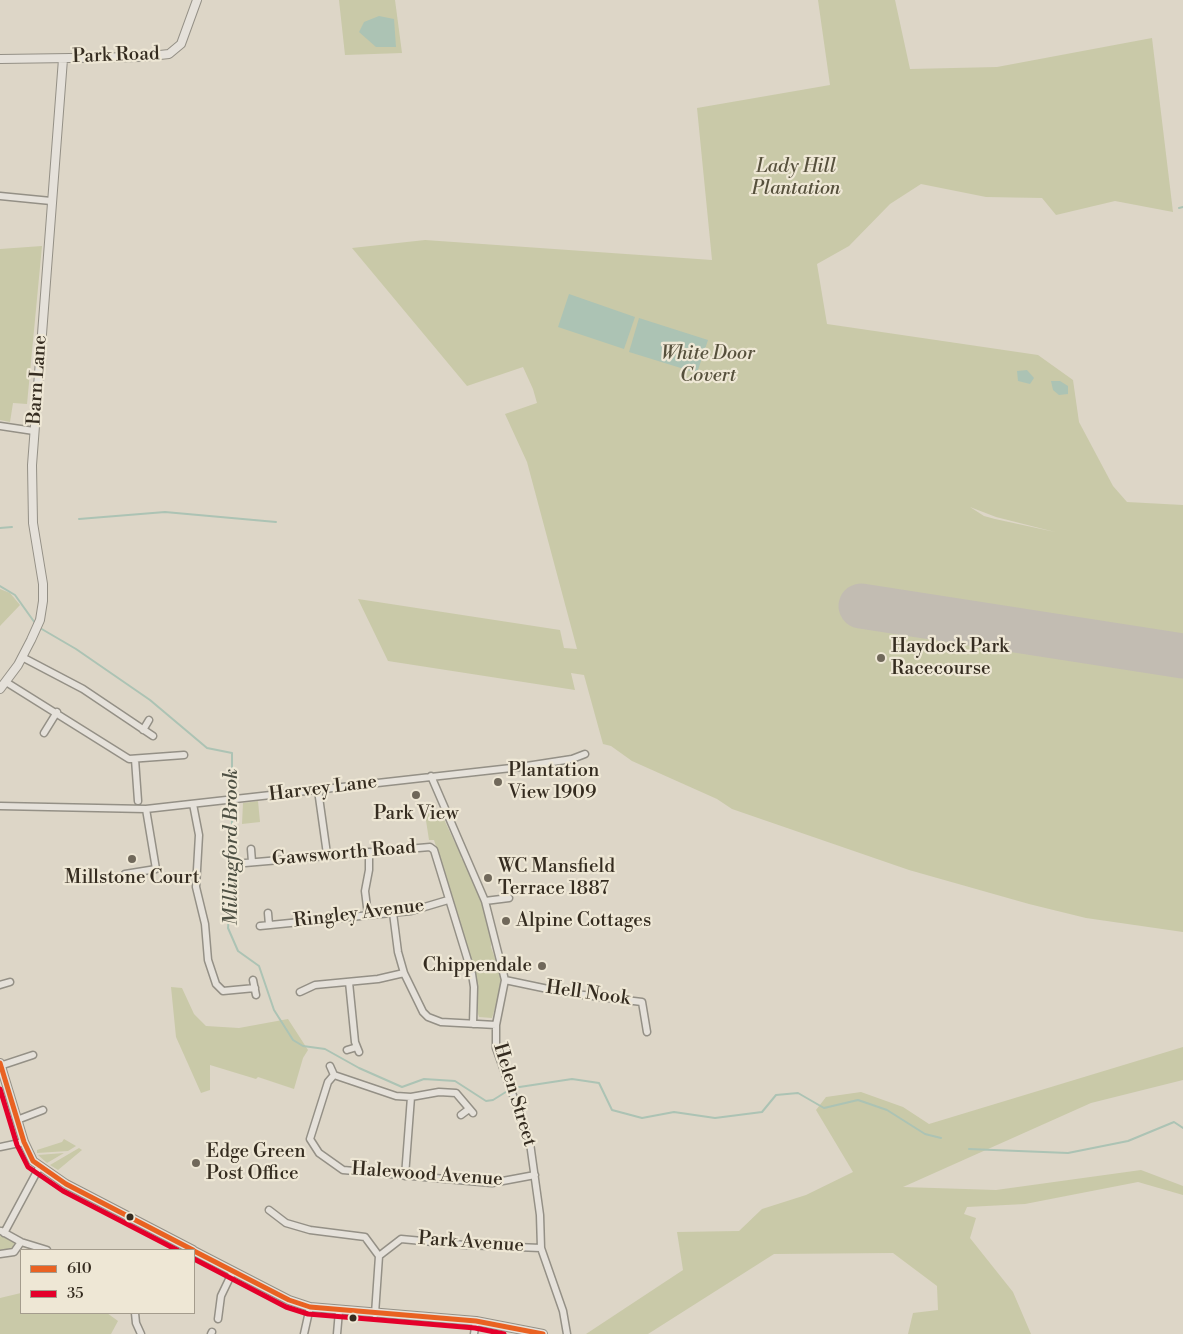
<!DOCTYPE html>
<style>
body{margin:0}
#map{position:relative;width:1183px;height:1334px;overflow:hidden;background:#ddd6c7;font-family:"Libre Bodoni",serif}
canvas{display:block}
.legend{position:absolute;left:20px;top:1249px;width:175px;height:65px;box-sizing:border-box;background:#eee7d5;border:1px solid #a49c8d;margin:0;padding:6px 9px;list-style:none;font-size:15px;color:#352c20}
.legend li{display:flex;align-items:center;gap:10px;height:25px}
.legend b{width:25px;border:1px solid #a49c8d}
</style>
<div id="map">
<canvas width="1183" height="1334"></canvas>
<ul class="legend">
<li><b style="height:6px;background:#e96222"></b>610</li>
<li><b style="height:6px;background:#e4002b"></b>35</li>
</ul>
</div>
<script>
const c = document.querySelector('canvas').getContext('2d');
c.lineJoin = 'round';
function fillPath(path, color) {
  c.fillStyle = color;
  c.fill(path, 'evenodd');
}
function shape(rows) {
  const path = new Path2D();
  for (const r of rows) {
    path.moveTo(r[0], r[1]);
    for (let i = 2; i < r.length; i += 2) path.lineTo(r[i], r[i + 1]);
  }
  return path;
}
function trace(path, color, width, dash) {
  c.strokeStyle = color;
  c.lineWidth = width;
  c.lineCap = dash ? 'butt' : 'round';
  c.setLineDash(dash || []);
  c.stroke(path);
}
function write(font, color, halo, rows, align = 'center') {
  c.font = font + ' "Libre Bodoni",serif';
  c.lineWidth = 4.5;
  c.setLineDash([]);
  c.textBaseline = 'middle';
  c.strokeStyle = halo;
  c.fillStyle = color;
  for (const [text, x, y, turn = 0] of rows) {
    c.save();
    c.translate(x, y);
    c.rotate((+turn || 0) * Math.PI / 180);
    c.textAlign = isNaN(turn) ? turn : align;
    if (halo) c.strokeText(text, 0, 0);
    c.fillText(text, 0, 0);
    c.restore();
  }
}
const green = shape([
 [339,0,395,0,402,53,345,55],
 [818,0,895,0,910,69,997,67,1152,38,1173,212,1115,201,1056,215,1042,198,986,197,921,184,890,204,849,246,817,264,827,324,1038,355,1073,380,1079,422,1113,486,1127,502,1183,505,1183,932,1086,918,1029,904,909,870,732,809,717,799,632,761,611,746,603,744,584,675,571,673,575,690,388,661,358,599,560,630,564,648,577,649,527,462,505,414,537,403,533,389,523,367,467,386,352,248,425,240,712,260,697,108,830,85],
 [970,507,996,517,1055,532,995,519,984,516],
 [42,246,27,404,13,403,10,422,0,420,0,249],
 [0,589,10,593,20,605,0,626],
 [258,801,260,822,242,824,243,803],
 [438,811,441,813,455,843,461,850,461,858,468,866,483,903,491,934,491,947,503,981,492,1018,479,1017,478,1014,475,971,434,840,429,840,425,814],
 [171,987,182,988,194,1014,206,1026,239,1028,288,1019,308,1050,303,1058,294,1089,258,1077,256,1079,210,1065,210,1090,201,1093,176,1037],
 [1183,1047,1183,1080,1091,1103,903,1187,996,1190,1141,1170,1183,1186,1183,1195,1138,1182,1025,1204,967,1207,964,1214,976,1218,970,1238,1013,1292,1031,1334,908,1334,913,1313,938,1310,937,1286,893,1253,774,1254,648,1334,586,1334,683,1270,677,1232,739,1231,762,1209,806,1195,853,1172,816,1110,826,1097,861,1092,903,1107,929,1124],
 [64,1139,76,1146,68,1151,37,1153,37,1150,62,1142],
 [79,1148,82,1150,58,1170,50,1165],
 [64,1153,47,1163,38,1155],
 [0,1235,15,1243,11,1250,0,1250],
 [21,1293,21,1313,107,1313,118,1321,111,1334,0,1334,0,1298]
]);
const water = shape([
 [379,16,394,19,396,47,376,47,359,32,364,22],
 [569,294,635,317,624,349,558,327],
 [639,318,708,340,697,373,629,352],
 [1027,370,1034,378,1030,384,1018,381,1017,371],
 [1051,381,1060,381,1068,386,1068,394,1059,395,1053,390]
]);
const stream = shape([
 [1179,208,1183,207],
 [79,519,165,512,276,522],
 [0,528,12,527],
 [0,586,15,595,35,623],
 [40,628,76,649,150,700,207,748,232,753,232,874,228,928,238,951,259,966,274,1010,293,1040,303,1046,325,1049,359,1068,402,1087,424,1079,455,1081,486,1101,493,1100,509,1090],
 [513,1088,572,1079,599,1083,612,1110,642,1118,674,1112,715,1118,762,1112,776,1095,798,1093,824,1108,858,1100,887,1110,925,1134,941,1138],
 [969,1149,1068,1153,1128,1141,1174,1122,1183,1128]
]);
const runway = shape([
 [861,606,1183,656]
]);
const minor = shape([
 [0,196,51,201],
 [0,426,34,431],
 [22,657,83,689,153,736],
 [6,682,129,759,184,755],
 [143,730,149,720],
 [44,733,57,712],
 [135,759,138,801],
 [431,776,485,901,505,980,496,1025,496,1048,530,1143,540,1215,541,1248,563,1311,567,1334],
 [318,790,327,854],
 [193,804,199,835,196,887,205,924,208,960,216,984,223,991,255,988],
 [0,806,146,809,520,767,572,759,585,754],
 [251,849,252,862],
 [245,863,430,847,434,850,472,974,474,987,473,1024],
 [125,874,156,869,146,809],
 [485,901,509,898],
 [268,913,269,925],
 [393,913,398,952,404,973,423,1012,428,1017,441,1022,496,1025],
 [368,915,365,891,369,870,369,852],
 [260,926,411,911,448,900],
 [253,980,256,995],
 [505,980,567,993,642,1002,647,1032],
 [349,982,355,1042,359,1052],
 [0,985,10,982],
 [300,992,315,985,378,979,404,973],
 [347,1050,357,1047],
 [0,1066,33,1055],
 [330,1066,334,1075,396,1096,411,1097,439,1092,456,1093,473,1113],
 [334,1075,328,1082,310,1139,319,1153,343,1170,492,1183,535,1175],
 [461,1115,469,1109],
 [17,1120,43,1110],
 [0,1147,24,1142],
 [405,1176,411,1097],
 [269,1210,286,1223,310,1230,365,1237,379,1256,375,1314],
 [1,1231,21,1242,47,1250],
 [4,1233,40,1166],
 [0,1254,14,1252,21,1242],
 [379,1256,401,1239,465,1245,541,1248],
 [135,1313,136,1323,141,1334],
 [218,1319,221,1296,233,1271],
 [211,1334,212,1332],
 [304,1334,310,1307],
 [337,1334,339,1311],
 [474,1334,476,1321]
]);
const tertiary = shape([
 [0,59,141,57,169,54,181,44,197,0],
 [0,689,18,665,31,640,40,620,43,601,43,584,33,523,32,465,63,59],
 [0,1063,24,1142,33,1161,66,1184,193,1250],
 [194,1251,289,1300,310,1307,476,1321,543,1334]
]);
const bus1 = shape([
 [0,1063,24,1142,33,1161,66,1184,193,1250],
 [194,1251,289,1300,310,1307,476,1321,543,1334]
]);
const bus2 = shape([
 [0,1089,17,1145,28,1167,63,1191,177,1250],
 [194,1259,286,1307,308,1314,475,1328,504,1334]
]);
const markers = [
 [881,658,5,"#70685a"],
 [498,782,5,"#70685a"],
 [416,795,5,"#70685a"],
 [132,859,5,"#70685a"],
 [488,878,5,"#70685a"],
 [506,921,5,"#70685a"],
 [542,966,5,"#70685a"],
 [196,1163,5,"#70685a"],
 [130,1217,4.5,"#352c20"],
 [353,1318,4.5,"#352c20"]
];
const streetNames = [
 ["Park Road",116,56,-2],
 ["Barn Lane",38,380,-86],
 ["Harvey Lane",323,789,-7],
 ["Gawsworth Road",344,854,-5],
 ["Ringley Avenue",359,914,-7],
 ["Hell Nook",588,994,8],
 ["Helen Street",514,1095,73],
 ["Halewood Avenue",427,1175,4],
 ["Park Avenue",471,1243,4]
];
const parkNames = [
 ["Lady Hill",796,167],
 ["Plantation",796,189],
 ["White Door",708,354],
 ["Covert",708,376]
];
const poiNames = [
 ["Haydock Park",891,647],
 ["Racecourse",891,669],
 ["Plantation",508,771],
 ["View 1909",508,793],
 ["Park View",416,814,"center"],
 ["WC Mansfield",498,867],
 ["Terrace 1887",498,889],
 ["Millstone Court",132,878,"center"],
 ["Alpine Cottages",516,921],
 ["Chippendale",532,966,"right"],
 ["Edge Green",206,1152],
 ["Post Office",206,1174]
];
const waterNames = [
 ["Millingford Brook",232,847,-90]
];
fillPath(green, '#c9c9a8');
fillPath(water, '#acc3b4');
trace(stream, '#acc3b4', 2);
trace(runway, '#c2bcb2', 45);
trace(minor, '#949086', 9);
trace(tertiary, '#949086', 10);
trace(minor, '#e5e1da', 6);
trace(tertiary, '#e5e1da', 8);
trace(bus1, '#e96222', 5);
trace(bus2, '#e4002b', 5);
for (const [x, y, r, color] of markers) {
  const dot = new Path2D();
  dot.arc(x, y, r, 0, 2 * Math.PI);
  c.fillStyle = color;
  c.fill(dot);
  trace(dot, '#eee7d5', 2);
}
write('19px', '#352c20', '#eee7d5', streetNames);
write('italic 19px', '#56503c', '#eee7d5', parkNames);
write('19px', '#352c20', '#eee7d5', poiNames, 'left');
write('italic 20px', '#4e5043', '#eee7d5', waterNames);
</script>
